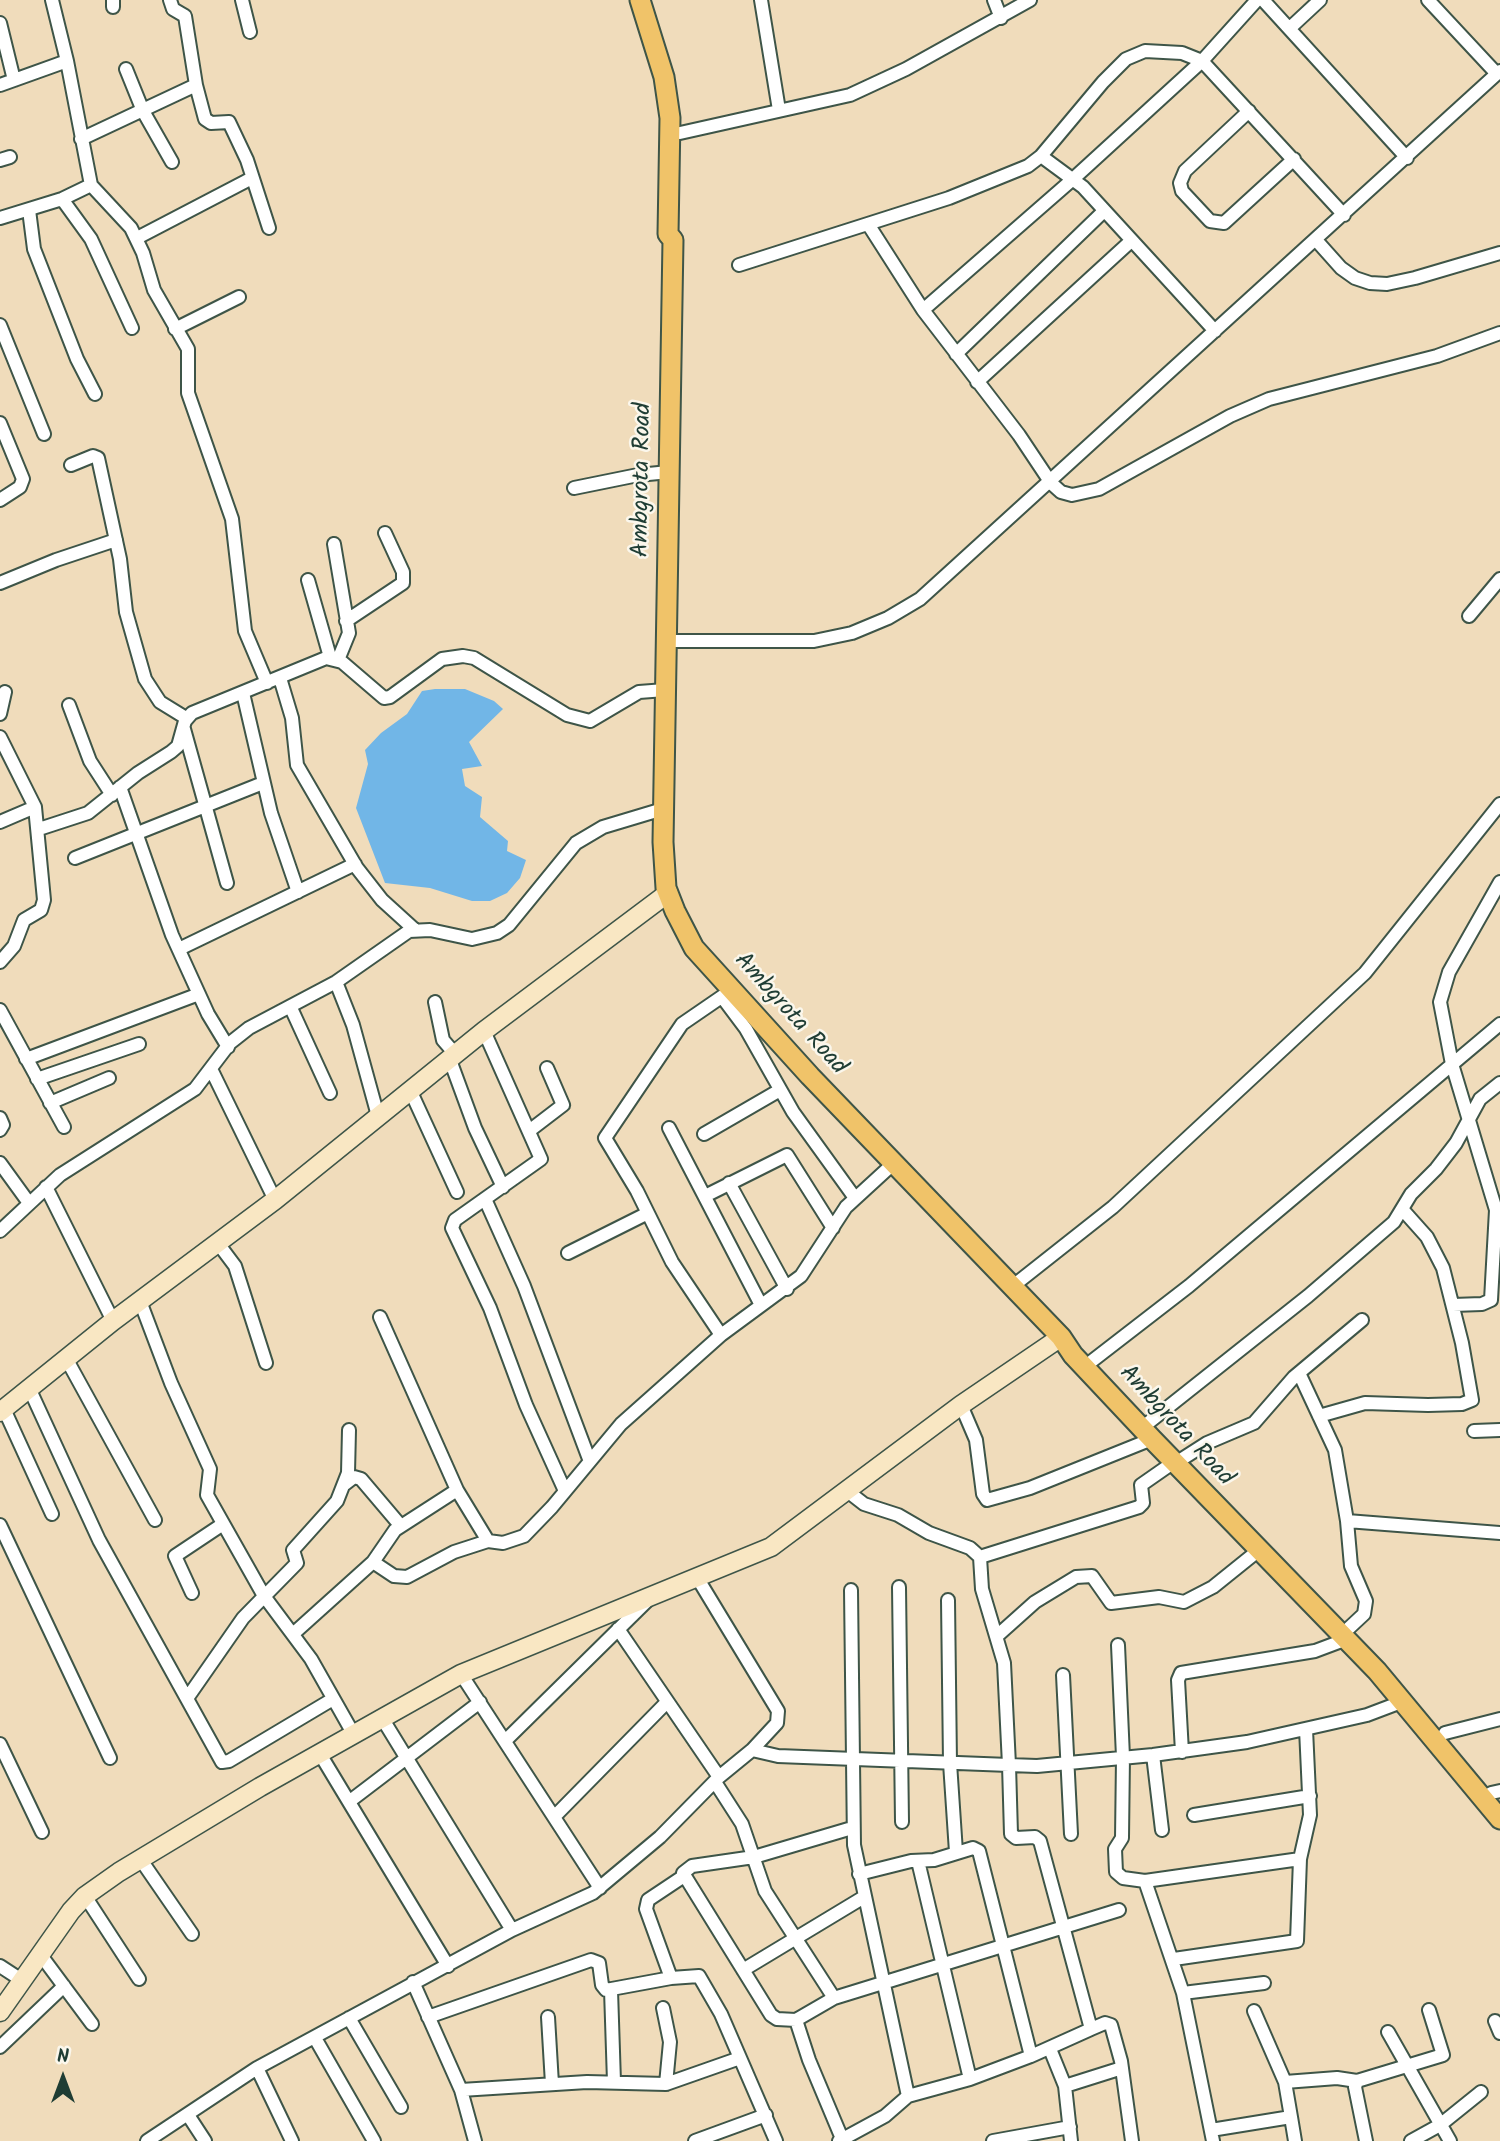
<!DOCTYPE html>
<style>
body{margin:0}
#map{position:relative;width:1500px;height:2141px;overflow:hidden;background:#f0dcbb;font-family:Kalam,sans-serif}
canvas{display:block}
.north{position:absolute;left:28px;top:2043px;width:70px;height:70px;-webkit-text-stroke:5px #fbf7ec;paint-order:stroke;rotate:0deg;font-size:19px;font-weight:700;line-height:28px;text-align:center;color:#1f3d34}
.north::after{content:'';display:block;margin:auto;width:24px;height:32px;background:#1f3d34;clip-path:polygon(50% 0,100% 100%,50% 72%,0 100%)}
</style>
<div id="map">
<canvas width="1500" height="2141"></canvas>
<div class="north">N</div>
</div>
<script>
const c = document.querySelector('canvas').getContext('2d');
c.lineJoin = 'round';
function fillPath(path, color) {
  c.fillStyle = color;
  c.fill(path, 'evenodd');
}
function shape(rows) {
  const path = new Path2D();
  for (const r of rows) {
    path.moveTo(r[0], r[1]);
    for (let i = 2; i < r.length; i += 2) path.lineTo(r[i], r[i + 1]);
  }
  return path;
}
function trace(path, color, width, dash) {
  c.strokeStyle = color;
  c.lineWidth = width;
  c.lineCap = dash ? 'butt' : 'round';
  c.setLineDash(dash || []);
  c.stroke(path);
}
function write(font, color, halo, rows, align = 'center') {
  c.font = font + ' Kalam,sans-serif';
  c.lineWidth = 5;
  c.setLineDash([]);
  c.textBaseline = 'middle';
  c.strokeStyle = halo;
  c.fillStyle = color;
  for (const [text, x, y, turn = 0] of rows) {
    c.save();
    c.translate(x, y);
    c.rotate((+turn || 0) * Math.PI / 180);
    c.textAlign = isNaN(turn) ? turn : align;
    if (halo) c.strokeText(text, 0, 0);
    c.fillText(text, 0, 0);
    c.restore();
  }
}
const water = shape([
 [435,689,465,689,494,701,503,709,469,742,482,766,462,769,465,786,482,797,480,817,508,841,507,851,526,860,520,878,507,893,490,901,472,901,430,888,385,883,356,808,368,764,365,750,381,733,407,714,422,691]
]);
const street = shape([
 [52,0,67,61,91,185,131,228,143,253,154,290,188,349,188,393,232,519,245,631,267,683],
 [113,0,113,7],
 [170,0,173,9,185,16,196,85,205,119,211,123,229,122,247,160,269,228],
 [242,0,250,32],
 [761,0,779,110],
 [994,0,1001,18],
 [1263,0,1407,158],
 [1428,0,1497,74],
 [0,23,14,80],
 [1291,27,1320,0],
 [126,69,143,111,172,162],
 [0,85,67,61],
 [1249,111,1185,171,1180,183,1182,191,1210,221,1224,223,1294,159],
 [680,133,850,95,906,69,1030,0],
 [81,139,196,85],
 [1041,156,1083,187,1215,331],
 [0,160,10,157],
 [62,199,91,239,132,328],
 [29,210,34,249,77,359,95,394],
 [0,218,62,199,91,185],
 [868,224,923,310,1019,435,1051,483,1061,492,1072,495,1099,489,1230,416,1269,399,1437,356,1500,333],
 [137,238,252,178],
 [1316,240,1341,268,1355,278,1370,283,1387,284,1415,278,1500,253],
 [739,265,949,198,1028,166,1041,156,1103,82,1126,59,1145,51,1182,53,1202,61,1344,215],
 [923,310,1073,179,1202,61,1257,0],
 [0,325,44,434],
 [175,329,239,297],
 [956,354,1104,211],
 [977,382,1131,241],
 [0,423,23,479,20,487,0,500],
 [71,465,93,456,98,458,120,559,126,612,145,679,160,702,186,718],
 [574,488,638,475,669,472],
 [334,544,349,633,338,660],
 [308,580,330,657],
 [0,583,56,560,116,540],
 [1469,616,1500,579],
 [346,621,403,583,403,572,385,533],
 [665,641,814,641,852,633,888,618,920,599,1500,71],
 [280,678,292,718,297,765,357,868,382,900,415,930],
 [243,693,271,813,298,892],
 [69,705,90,761,112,795],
 [0,714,5,692],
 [184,729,227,883],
 [0,737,35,807,44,900,41,910,24,920,14,946,0,962],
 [120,787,172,935,208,1014,228,1047],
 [0,822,35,807],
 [39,829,88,813,138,773,171,752,178,746,185,721,192,713,326,658,342,662,384,698,390,697,442,659,463,656,474,658,567,715,590,721,639,692,665,690],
 [75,858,263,783],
 [179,949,355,864],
 [336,982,353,1025,378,1116],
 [733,989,682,1024,605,1138,637,1191,672,1262,721,1335,801,1276,846,1207,894,1163],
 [722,997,746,1029,793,1112,855,1198],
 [435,1002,443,1040,456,1055],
 [291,1008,330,1093],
 [0,1010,64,1127],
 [484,1031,541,1159,455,1220,452,1228,490,1308,526,1405,565,1491],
 [26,1059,199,994],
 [450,1060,475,1128,503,1187],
 [211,1069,275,1200],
 [37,1079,139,1044],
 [411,1092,457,1192],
 [50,1103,109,1078],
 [0,1118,3,1125,0,1130],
 [669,1128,761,1305],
 [529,1131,563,1105,547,1068],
 [704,1134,780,1090],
 [0,1163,29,1203],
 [729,1183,787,1289],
 [46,1187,113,1321],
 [705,1196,787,1155,833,1228],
 [485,1199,524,1286,589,1459],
 [0,1231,60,1175,195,1089,230,1043,249,1028,336,982,409,931,430,930,472,939,497,933,509,925,576,843,603,827,663,809],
 [217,1242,235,1266,266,1363],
 [568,1253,646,1214],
 [1013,1286,1113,1207,1365,973,1500,804],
 [140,1301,171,1383,210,1469,207,1495,264,1596,311,1659,354,1735],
 [1453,1305,1482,1304,1491,1300,1496,1210,1452,1064,1440,1002,1449,972,1500,882],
 [380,1317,457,1490],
 [67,1360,155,1520],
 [1092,1361,1189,1286,1500,1024],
 [1299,1373,1335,1450,1347,1521,1351,1566,1366,1601,1364,1614,1349,1628],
 [30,1390,99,1540,222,1762,229,1761,333,1699],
 [961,1405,976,1440,983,1494,987,1500,1030,1488,1152,1439],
 [4,1409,52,1514],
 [1319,1416,1365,1403,1428,1405,1462,1404,1472,1400,1462,1343,1443,1268,1427,1237,1402,1209],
 [1148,1423,1308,1296,1394,1222,1411,1194,1436,1169,1456,1143,1480,1099,1500,1083],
 [1474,1431,1500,1430],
 [1182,1459,1207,1443,1254,1423,1294,1377,1362,1320],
 [1174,1462,1141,1485,1143,1503,1139,1507,980,1557,982,1589,1004,1663,1009,1765,1037,1766,1153,1755,1247,1742,1367,1715,1404,1701],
 [345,1484,354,1477,361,1479,400,1525],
 [846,1490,864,1504,898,1515,929,1533,970,1548,980,1557],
 [1347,1521,1500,1533],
 [0,1525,110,1758],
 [373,1562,394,1576,407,1577,454,1552,488,1541],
 [698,1579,778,1711,777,1723,752,1750,778,1756,1009,1765,1011,1834,1016,1838,1035,1837,1040,1841,1091,2029,1031,2056],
 [899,1587,902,1822],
 [192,1593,175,1556,223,1524],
 [948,1600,950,1763,956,1852],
 [618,1629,719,1777],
 [293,1634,373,1562,395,1530,457,1490,488,1541,503,1543,524,1536,552,1507,621,1424,721,1335],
 [997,1636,1035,1602,1076,1577,1092,1576,1111,1603,1159,1597,1184,1602,1213,1587,1259,1550],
 [1118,1645,1123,1757,1122,1838,1115,1849,1116,1872,1123,1878,1145,1881],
 [461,1674,600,1888],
 [1063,1675,1071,1834],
 [188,1697,243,1618,297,1563,293,1550,337,1501,348,1473,349,1430],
 [382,1718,512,1930],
 [1445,1733,1500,1719],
 [505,1741,647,1601],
 [0,1744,42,1832],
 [1182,1752,1178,1680,1181,1673,1315,1651,1347,1639],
 [320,1754,448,1966],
 [1153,1755,1162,1830],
 [715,1782,742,1824,765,1891,834,1998,796,2020,809,2060,843,2141],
 [1491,1793,1500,1791],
 [350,1801,480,1702],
 [1194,1815,1310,1796],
 [555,1816,667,1702],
 [141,1860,192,1934],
 [918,1861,970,2079],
 [859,1874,911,1861,934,1860,973,1848,979,1851,1031,2056,970,2079,908,2096],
 [684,1876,648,1900,646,1909,671,1978,699,1976,721,2014,776,2141],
 [85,1896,139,1979],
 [40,1954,92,2024],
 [1174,1959,1297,1941,1300,1859,1310,1815,1306,1729],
 [0,1966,23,1981],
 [743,1970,864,1897],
 [413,1982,461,2090,587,2082,666,2084,740,2058],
 [611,1990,614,2082],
 [1183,1993,1264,1983],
 [834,1998,1119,1910],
 [663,2008,670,2042,666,2084],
 [1254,2011,1285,2082,1291,2117],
 [428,2017,591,1960,599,1963,602,1985,606,1990,671,1978],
 [548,2017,552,2084],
 [349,2018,401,2107],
 [796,2020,777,2019,771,2015,683,1873,692,1866,754,1857,852,1828],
 [1495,2021,1500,2033],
 [1091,2029,1105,2023,1111,2025,1121,2061,1132,2141],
 [1388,2032,1450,2141],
 [315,2038,374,2141],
 [0,2047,64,1986],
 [1050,2049,1065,2086,1071,2141],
 [257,2068,292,2141],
 [1285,2082,1337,2078,1357,2081],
 [1065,2086,1122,2068],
 [461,2090,475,2141],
 [188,2115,205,2141],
 [1211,2130,1291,2117,1295,2141],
 [147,2141,257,2068,512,1930,593,1893,660,1837,719,1777,752,1750],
 [695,2141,766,2115],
 [839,2141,885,2116,908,2096,854,1845,851,1590],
 [993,2141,1070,2127],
 [1213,2141,1183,1993,1145,1881,1300,1859],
 [1366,2141,1355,2087,1357,2081,1443,2055,1429,2010],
 [1411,2141,1440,2125,1481,2092]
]);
const secondary = shape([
 [0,1412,113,1321,275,1200,484,1031,668,893],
 [0,2012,71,1911,85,1896,119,1872,260,1787,461,1674,771,1547,961,1405,1061,1337]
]);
const primary = shape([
 [640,0,664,77,670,118,668,234,673,240,663,842,666,888,675,911,694,948,810,1076,1061,1337,1073,1355,1152,1439,1377,1671,1500,1819]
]);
const streetNames = [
 ["Ambgrota Road",644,480,-89],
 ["Ambgrota Road",789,1015,48],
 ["Ambgrota Road",1175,1427,47]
];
fillPath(water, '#71b6e7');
trace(street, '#3e5548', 16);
trace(secondary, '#3e5548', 21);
trace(primary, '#3e5548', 23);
trace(street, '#fff', 12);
trace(secondary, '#f9e7c3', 18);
trace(primary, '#f0c369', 19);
write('24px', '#1f3d34', '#fbf7ec', streetNames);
</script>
